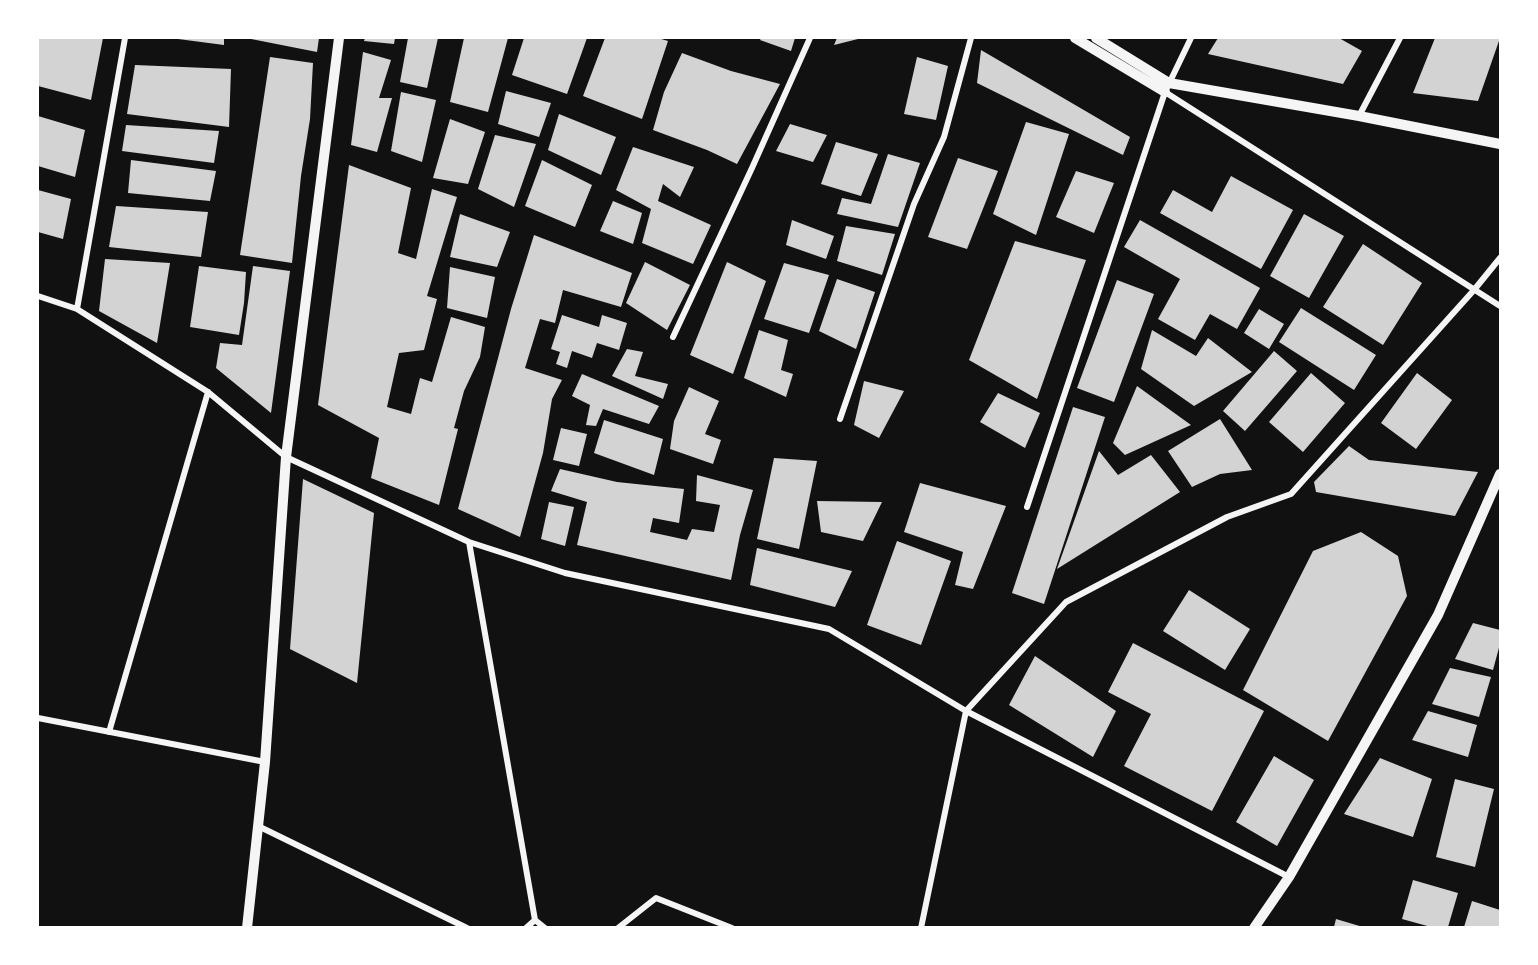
<!DOCTYPE html>
<style>
body{margin:0}
#map{position:relative;width:1538px;height:965px;overflow:hidden;background:#111;font-family:Roboto,sans-serif}
canvas{display:block}
.frame{position:absolute;inset:0;border:39px solid #fff;pointer-events:none}
</style>
<div id="map">
<canvas width="1538" height="965"></canvas>
<div class="frame"></div>
</div>
<script>
const c = document.querySelector('canvas').getContext('2d');
c.lineJoin = 'round';
function fillPath(path, color) {
  c.fillStyle = color;
  c.fill(path, 'evenodd');
}
function shape(rows) {
  const path = new Path2D();
  for (const r of rows) {
    path.moveTo(r[0], r[1]);
    for (let i = 2; i < r.length; i += 2) path.lineTo(r[i], r[i + 1]);
  }
  return path;
}
function trace(path, color, width, dash) {
  c.strokeStyle = color;
  c.lineWidth = width;
  c.lineCap = dash ? 'butt' : 'round';
  c.setLineDash(dash || []);
  c.stroke(path);
}
const building = shape([
 [39,38,103,38,91,100,38,86],
 [178,38,224,38,224,45,178,39],
 [246,38,319,38,317,52],
 [365,38,395,38,394,44,364,41],
 [408,38,438,38,427,88,400,82],
 [464,38,508,38,488,112,450,102],
 [524,38,587,38,567,94,512,75],
 [605,38,658,38,668,41,642,119,583,96],
 [761,38,795,38,791,51,760,40],
 [837,38,862,38,834,45],
 [1218,38,1339,38,1362,51,1343,84,1208,54],
 [1435,38,1500,38,1478,101,1413,93],
 [981,50,1130,137,1123,155,977,83],
 [363,52,391,60,379,98,392,98,377,152,351,145],
 [682,53,731,71,780,84,737,164,707,150,653,130,664,92],
 [270,57,313,63,310,119,301,176,292,263,240,255],
 [917,57,948,66,936,120,904,114],
 [135,65,231,69,229,127,127,114],
 [506,91,551,103,539,137,498,124],
 [401,92,436,100,422,162,391,151],
 [559,114,616,137,601,175,548,150],
 [38,116,85,130,75,177,38,166],
 [450,119,485,132,468,184,433,178],
 [1026,122,1069,134,1036,235,993,214],
 [790,124,827,135,813,162,776,151],
 [126,125,219,131,214,163,122,151],
 [495,135,536,144,514,207,478,189],
 [836,142,878,154,861,196,821,184],
 [633,147,694,167,680,197,663,184,658,201,711,225,693,264,642,243,651,209,616,190],
 [888,154,920,163,898,227,837,214,842,198,871,204],
 [958,158,998,171,967,249,928,237],
 [131,160,216,171,210,201,128,193],
 [542,160,592,185,575,227,525,206],
 [349,165,411,188,398,253,416,259,432,189,457,197,427,296,437,299,424,350,399,353,387,407,411,414,420,378,432,382,451,317,485,327,480,357,464,391,454,428,458,429,439,505,371,478,379,438,318,405],
 [1076,171,1114,183,1094,233,1056,217],
 [1231,176,1293,210,1261,269,1160,213,1173,190,1212,212],
 [38,190,71,199,63,239,38,232],
 [613,201,642,213,633,244,600,231],
 [116,206,208,212,201,257,109,247],
 [460,214,510,232,497,267,450,257],
 [1304,214,1344,236,1309,298,1270,276],
 [792,220,834,236,826,259,786,245],
 [1140,220,1260,288,1237,329,1210,314,1195,340,1158,319,1180,279,1124,247],
 [846,226,895,234,882,275,837,261],
 [534,235,632,273,621,307,563,290,555,323,540,319,525,368,562,380,552,399,543,453,520,537,458,509,511,309],
 [1015,241,1086,260,1037,399,969,360],
 [1363,244,1422,283,1383,345,1323,307],
 [105,259,170,263,157,343,99,311],
 [645,262,690,285,667,330,626,303],
 [727,262,766,281,733,374,690,355],
 [784,263,829,275,809,333,764,319],
 [199,266,246,272,244,303,239,335,190,327],
 [253,266,290,271,271,413,216,368,220,343,242,345],
 [450,267,495,277,487,318,447,308],
 [837,279,875,292,856,349,819,331],
 [1117,280,1154,294,1114,402,1077,388],
 [1301,308,1376,355,1354,390,1279,342],
 [1259,309,1284,324,1269,349,1244,333],
 [562,315,599,327,602,315,627,323,619,350,597,343,592,358,572,351,567,368,556,364,560,352,551,349],
 [759,330,788,340,781,370,793,374,786,397,744,378],
 [1152,330,1196,356,1208,338,1252,372,1194,406,1141,369],
 [627,349,643,352,635,376,668,384,663,399,612,376],
 [1274,351,1297,371,1245,431,1223,411],
 [1311,373,1345,403,1303,452,1269,422],
 [1417,373,1452,400,1416,449,1381,423],
 [582,374,659,406,649,424,603,409,596,426,586,425,590,405,572,396],
 [864,381,904,391,879,438,854,425],
 [1137,386,1191,425,1125,455,1113,443],
 [689,387,719,401,705,434,721,440,713,464,670,449,674,421],
 [998,393,1040,413,1025,448,980,422],
 [1073,407,1105,417,1044,604,1012,593],
 [1220,419,1252,470,1220,474,1192,487,1168,451],
 [604,420,663,439,654,475,594,453],
 [561,428,587,434,579,466,553,460],
 [1349,446,1369,460,1478,472,1455,516,1316,492,1314,482],
 [1099,451,1118,475,1151,455,1180,492,1057,569],
 [774,458,817,461,799,549,757,539],
 [560,469,617,482,684,489,679,523,653,518,650,532,687,540,692,529,714,532,720,505,696,501,697,475,753,490,740,535,731,580,577,545,587,502,551,491],
 [303,479,374,513,357,683,290,649],
 [920,483,1006,506,973,589,955,585,963,552,904,532],
 [817,501,882,502,863,541,821,532],
 [549,502,574,507,565,546,541,539],
 [1361,532,1398,556,1407,596,1328,741,1243,690,1313,551],
 [897,541,951,561,921,645,867,625],
 [757,548,852,571,835,607,750,585],
 [1189,590,1250,629,1225,670,1163,631],
 [1473,623,1500,630,1500,644,1493,670,1455,659],
 [1133,643,1264,711,1212,811,1124,766,1151,714,1108,692],
 [1035,656,1116,711,1093,757,1009,705],
 [1450,668,1491,677,1479,717,1432,704],
 [1428,711,1477,725,1468,757,1412,740],
 [1274,756,1314,780,1277,846,1236,822],
 [1380,758,1432,779,1413,837,1344,814],
 [1455,779,1494,789,1475,867,1436,857],
 [1413,880,1458,893,1448,927,1431,927,1402,919],
 [1472,901,1500,910,1500,927,1464,927],
 [1336,919,1363,927,1334,927]
]);
const minor = shape([
 [1165,92,1500,306],
 [1359,116,1400,38],
 [38,296,77,309,208,392,286,457,469,542,565,573,829,629,966,711,1289,877],
 [77,309,125,38],
 [673,337,752,168,810,38],
 [840,419,914,204,944,137,971,38],
 [1027,507,1165,92,1191,38],
 [469,542,535,920,526,928],
 [38,718,265,762],
 [109,732,208,392],
 [258,826,467,928],
 [535,920,545,928],
 [618,928,656,898,732,928],
 [921,928,966,711,1066,602,1227,517,1291,494,1474,290,1500,258]
]);
const tertiary = shape([
 [1075,38,1165,92],
 [1096,38,1169,83,1359,116,1500,144],
 [247,928,265,762,286,457,339,38],
 [1254,928,1289,877,1438,615,1500,474]
]);
fillPath(building, '#d3d3d3');
trace(minor, '#f5f5f5', 6);
trace(tertiary, '#f5f5f5', 10);
</script>
